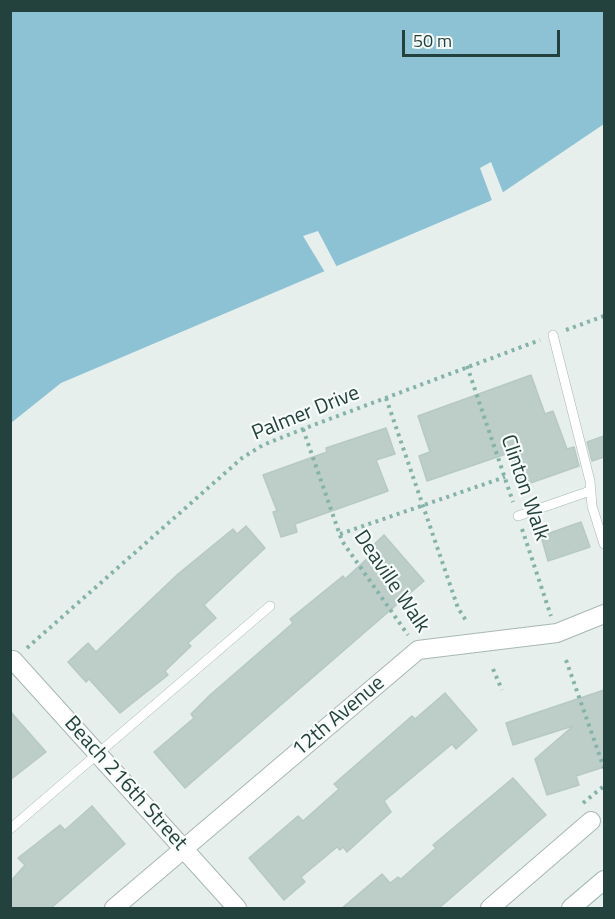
<!DOCTYPE html>
<style>
body{margin:0}
#map{position:relative;width:615px;height:919px;overflow:hidden;background:#e6efec;font-family:"Titillium Web",sans-serif}
canvas{display:block}
.frame{position:absolute;inset:0;border:12px solid #23423d;pointer-events:none}
.scale{position:absolute;left:402px;top:30px;width:158px;height:27px;box-sizing:border-box;border:3px solid #23423d;border-top:0;padding-left:8px;font-size:18px;line-height:21px;white-space:nowrap;color:#23423d;-webkit-text-stroke:4px #f7fbf9;paint-order:stroke}
</style>
<div id="map">
<canvas width="615" height="919"></canvas>
<div class="frame"></div>
<div class="scale">50 m</div>
</div>
<script>
const c = document.querySelector('canvas').getContext('2d');
c.lineJoin = 'round';
function fillPath(path, color) {
  c.fillStyle = color;
  c.fill(path, 'evenodd');
}
function shape(rows) {
  const path = new Path2D();
  for (const r of rows) {
    path.moveTo(r[0], r[1]);
    for (let i = 2; i < r.length; i += 2) path.lineTo(r[i], r[i + 1]);
  }
  return path;
}
function trace(path, color, width, dash) {
  c.strokeStyle = color;
  c.lineWidth = width;
  c.lineCap = dash ? 'butt' : 'round';
  c.setLineDash(dash || []);
  c.stroke(path);
}
function write(font, color, halo, rows, align = 'center') {
  c.font = font + ' "Titillium Web",sans-serif';
  c.lineWidth = 4.5;
  c.setLineDash([]);
  c.textBaseline = 'middle';
  c.strokeStyle = halo;
  c.fillStyle = color;
  for (const [text, x, y, turn = 0] of rows) {
    c.save();
    c.translate(x, y);
    c.rotate((+turn || 0) * Math.PI / 180);
    c.textAlign = isNaN(turn) ? turn : align;
    if (halo) c.strokeText(text, 0, 0);
    c.fillText(text, 0, 0);
    c.restore();
  }
}
const water = shape([
 [11,11,604,11,604,124,490,201,61,383,11,423]
]);
const pier = shape([
 [491,162,504,195,493,203,480,168],
 [318,231,338,269,326,274,303,236]
]);
const building = shape([
 [531,375,545,414,553,411,567,449,574,447,579,466,522,486,509,453,427,481,419,456,430,452,418,416,531,375],
 [386,428,395,454,376,460,388,491,295,524,297,532,281,537,273,512,277,511,263,475,327,452,326,448,386,428],
 [604,436,604,457,592,461,587,442,604,436],
 [581,522,590,547,548,561,541,536,581,522],
 [246,526,265,548,204,605,216,618,188,643,191,646,165,671,168,675,120,713,89,679,86,682,68,662,88,643,96,652,178,574,233,529,237,534,246,526],
 [384,535,424,581,185,788,154,752,194,718,191,714,210,695,293,623,290,619,343,576,345,579,371,555,367,551,384,535],
 [604,690,604,767,576,776,579,785,547,795,535,759,573,726,513,745,506,723,604,690],
 [445,693,477,730,456,749,452,744,384,801,391,812,347,852,343,847,340,850,337,847,301,877,305,882,284,900,249,858,298,816,303,821,339,789,334,784,412,716,415,719,445,693],
 [10,711,46,752,10,780,10,711],
 [513,778,546,815,438,909,341,909,382,874,390,883,398,877,401,879,436,848,433,845,513,778],
 [92,806,125,844,50,909,10,909,10,882,25,865,18,858,60,825,65,830,92,806]
]);
const path = shape([
 [566,330,604,316],
 [467,366,513,502],
 [386,398,458,608,467,622],
 [303,429,342,541,408,635],
 [522,529,551,616],
 [340,534,505,477],
 [27,648,242,458,263,445,303,429,540,340],
 [566,660,604,768],
 [493,669,502,690],
 [583,803,604,786]
]);
const lane = shape([
 [553,335,590,481,592,506,604,544],
 [518,516,590,491],
 [10,829,270,606]
]);
const street = shape([
 [13,660,237,908],
 [114,908,418,650,557,633,604,614],
 [490,908,591,821]
]);
const secondary = shape([
 [571,908,604,880]
]);
const streetNames = [
 ["Palmer Drive",306,414,-22],
 ["Clinton Walk",524,488,71],
 ["Deaville Walk",391,582,56],
 ["12th Avenue",339,717,-40],
 ["Beach 216th Street",125,784,48]
];
fillPath(water, '#8dc2d5');
fillPath(pier, '#e6efec');
fillPath(building, '#bdcdc8');
trace(building, '#b7c9c4', 1.5);
trace(lane, '#a8b8b4', 10);
trace(street, '#a8b8b4', 20);
trace(secondary, '#a3bbb5', 20);
trace(path, '#85b3aa', 4, [3, 4.5]);
trace(lane, '#fff', 9);
trace(street, '#fff', 18);
trace(secondary, '#fff', 18);
write('21px', '#23423d', '#f7fbf9', streetNames);
</script>
